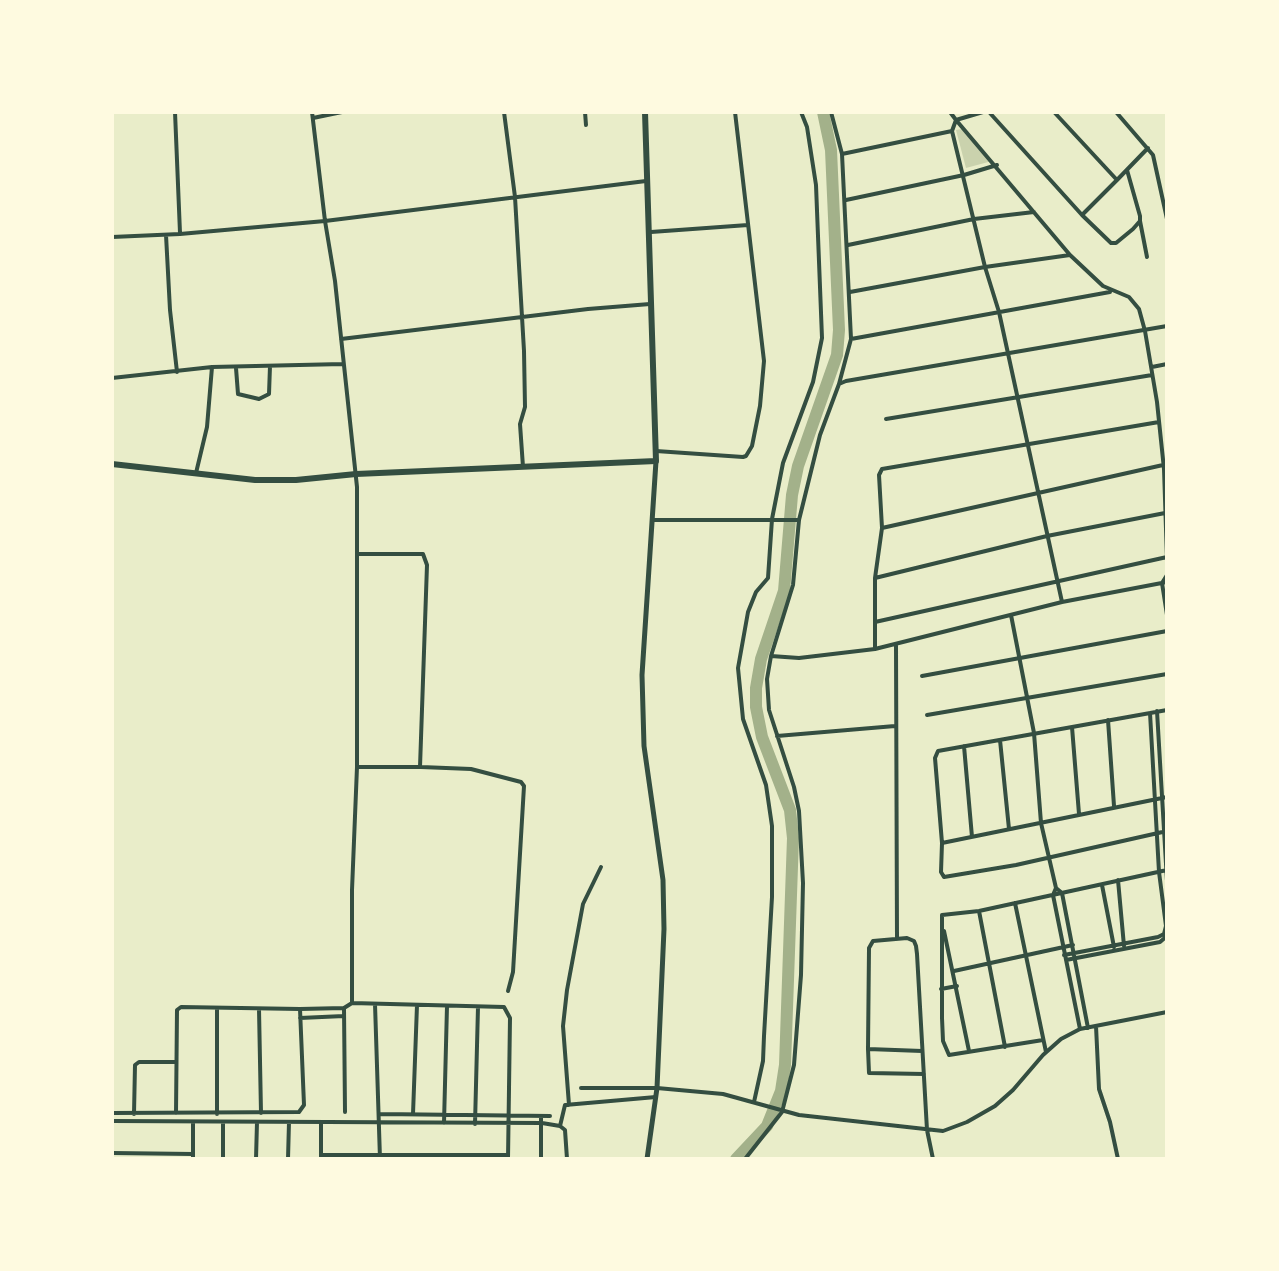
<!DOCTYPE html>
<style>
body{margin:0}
#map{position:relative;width:1279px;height:1271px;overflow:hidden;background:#e9edc9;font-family:Arial,sans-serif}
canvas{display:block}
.frame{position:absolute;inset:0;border:114px solid #fefae0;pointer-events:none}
</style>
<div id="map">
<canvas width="1279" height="1271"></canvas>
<div class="frame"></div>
</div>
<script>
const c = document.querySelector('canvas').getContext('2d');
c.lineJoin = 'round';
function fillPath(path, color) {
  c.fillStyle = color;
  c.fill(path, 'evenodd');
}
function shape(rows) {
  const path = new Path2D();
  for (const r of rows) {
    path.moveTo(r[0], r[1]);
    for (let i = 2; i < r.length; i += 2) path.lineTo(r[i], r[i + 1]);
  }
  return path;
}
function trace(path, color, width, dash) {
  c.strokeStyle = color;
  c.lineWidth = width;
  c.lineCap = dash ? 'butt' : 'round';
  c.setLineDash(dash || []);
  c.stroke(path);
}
const green = shape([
 [962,129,992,161,966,168,956,130]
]);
const river = shape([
 [736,1159,767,1126,781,1091,785,1065,793,838,790,810,762,737,756,707,756,688,761,659,784,591,792,495,798,466,837,355,839,330,831,150,823,112]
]);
const minor = shape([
 [175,112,180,233],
 [312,112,325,221,335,281,357,487,357,767,352,890,352,1003],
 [504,112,515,197,524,351,525,407,520,424,523,467],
 [585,112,586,125],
 [950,112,956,120,983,112],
 [989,112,1082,215,1117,180],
 [1054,112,1117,180,1148,148],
 [1116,112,1153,155,1167,219],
 [313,118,342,112],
 [956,120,1070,255,1103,286,1129,297,1139,309,1145,331,1157,402,1164,469,1167,559],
 [956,120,952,131,985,267,999,312,1062,602],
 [842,154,952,131],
 [846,200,964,175,997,165],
 [1082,215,1111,243,1116,243,1133,229,1140,221,1140,216,1127,170],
 [1140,221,1147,257],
 [651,232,748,225],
 [166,235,170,310,177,372],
 [112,237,180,234,325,221,646,181],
 [848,245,974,219,1034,212],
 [850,292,985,267,1070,255],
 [341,339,588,309,650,304],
 [851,339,1110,292],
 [1152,367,1167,364],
 [236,368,238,394,259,399,269,394,270,366],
 [112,378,212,367,343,364],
 [839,384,846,381,1167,326],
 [886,419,1152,375],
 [656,451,743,457,746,456,752,446,760,406,764,361,735,112],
 [196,473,207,427,212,367],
 [654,520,799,520],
 [882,528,1163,465],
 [358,554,423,554,427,565,420,767,358,767],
 [1167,575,1162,583,1167,615],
 [875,578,1047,536,1165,513],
 [1011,615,1034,733,1041,823,1056,888,1062,893,1088,1028],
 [875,622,1167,557],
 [896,645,897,939],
 [875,649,875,578,882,528,879,475,882,469,1159,422],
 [771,656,799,658,875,649,1062,602,1167,582],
 [922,676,1167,631],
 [1167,710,938,751,935,758,942,843,941,872,944,877,1016,865,1167,831],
 [1157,711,1167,881],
 [927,715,1167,674],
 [1108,720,1114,806],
 [1072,727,1079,814],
 [777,736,895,726],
 [1000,740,1009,829],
 [964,746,972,837],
 [421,767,471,769,521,782,524,786,513,972,508,991],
 [942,843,1167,797],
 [1118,880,1124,946],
 [1102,885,1114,947],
 [1056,888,1053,895,1080,1029],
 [1015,903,1046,1052],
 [979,911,1005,1047],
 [944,931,969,1051],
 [1064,955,1158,937,1164,934,1166,926,1159,872,1150,713],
 [1066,960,1160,942,1167,936],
 [954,971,1073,945],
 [941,989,957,986],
 [375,1004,380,1159],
 [217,1008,217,1114],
 [344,1008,345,1112],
 [259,1009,261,1113],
 [300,1018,344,1016],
 [1096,1026,1099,1089,1110,1122,1118,1159],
 [1043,1040,949,1055,943,1041,942,1018,942,915,979,911,1167,870],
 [868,1049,869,1073,924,1074],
 [922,1051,868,1049,869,948,873,941,907,938,914,941,916,946,917,954,927,1130,933,1159],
 [581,1088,657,1088,723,1094,799,1115,943,1131,967,1122,995,1106,1013,1090,1043,1055,1061,1039,1080,1029,1167,1012],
 [754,1102,763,1061,764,1036,772,897,772,826,766,785,743,719,738,668,748,612,756,592,768,578,772,519,783,463,813,382,822,338,816,185,807,127,801,112],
 [569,1105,563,1026,567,990,583,904,601,867],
 [112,1113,299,1112,304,1105,300,1009],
 [176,1113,177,1010,181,1007,300,1009,344,1008,352,1003,504,1007,510,1018,508,1159],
 [134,1114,135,1065,139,1062,176,1062],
 [380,1114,550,1116],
 [413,1114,417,1005],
 [112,1121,542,1123,560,1126,565,1130,567,1159],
 [444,1123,447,1006],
 [475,1124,478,1007],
 [560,1126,565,1105,656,1097],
 [112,1153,193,1154],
 [321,1155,508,1155],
 [193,1159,193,1122],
 [223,1159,223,1122],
 [256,1159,257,1122],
 [288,1159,289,1122],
 [321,1159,321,1123],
 [541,1159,541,1116],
 [745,1159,782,1112,794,1065,801,975,803,883,799,811,794,787,769,710,767,679,771,656,793,585,799,520,820,435,839,384,851,339,842,154,831,112]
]);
const tertiary = shape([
 [647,1159,657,1088,664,929,663,880,644,746,642,675,656,461]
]);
const secondary = shape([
 [112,464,255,480,296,480,356,474,656,461,645,112]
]);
fillPath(green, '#cad2ad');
trace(river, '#a3b18a', 12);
trace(minor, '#344e41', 4);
trace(tertiary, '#344e41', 5);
trace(secondary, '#344e41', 6);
</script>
